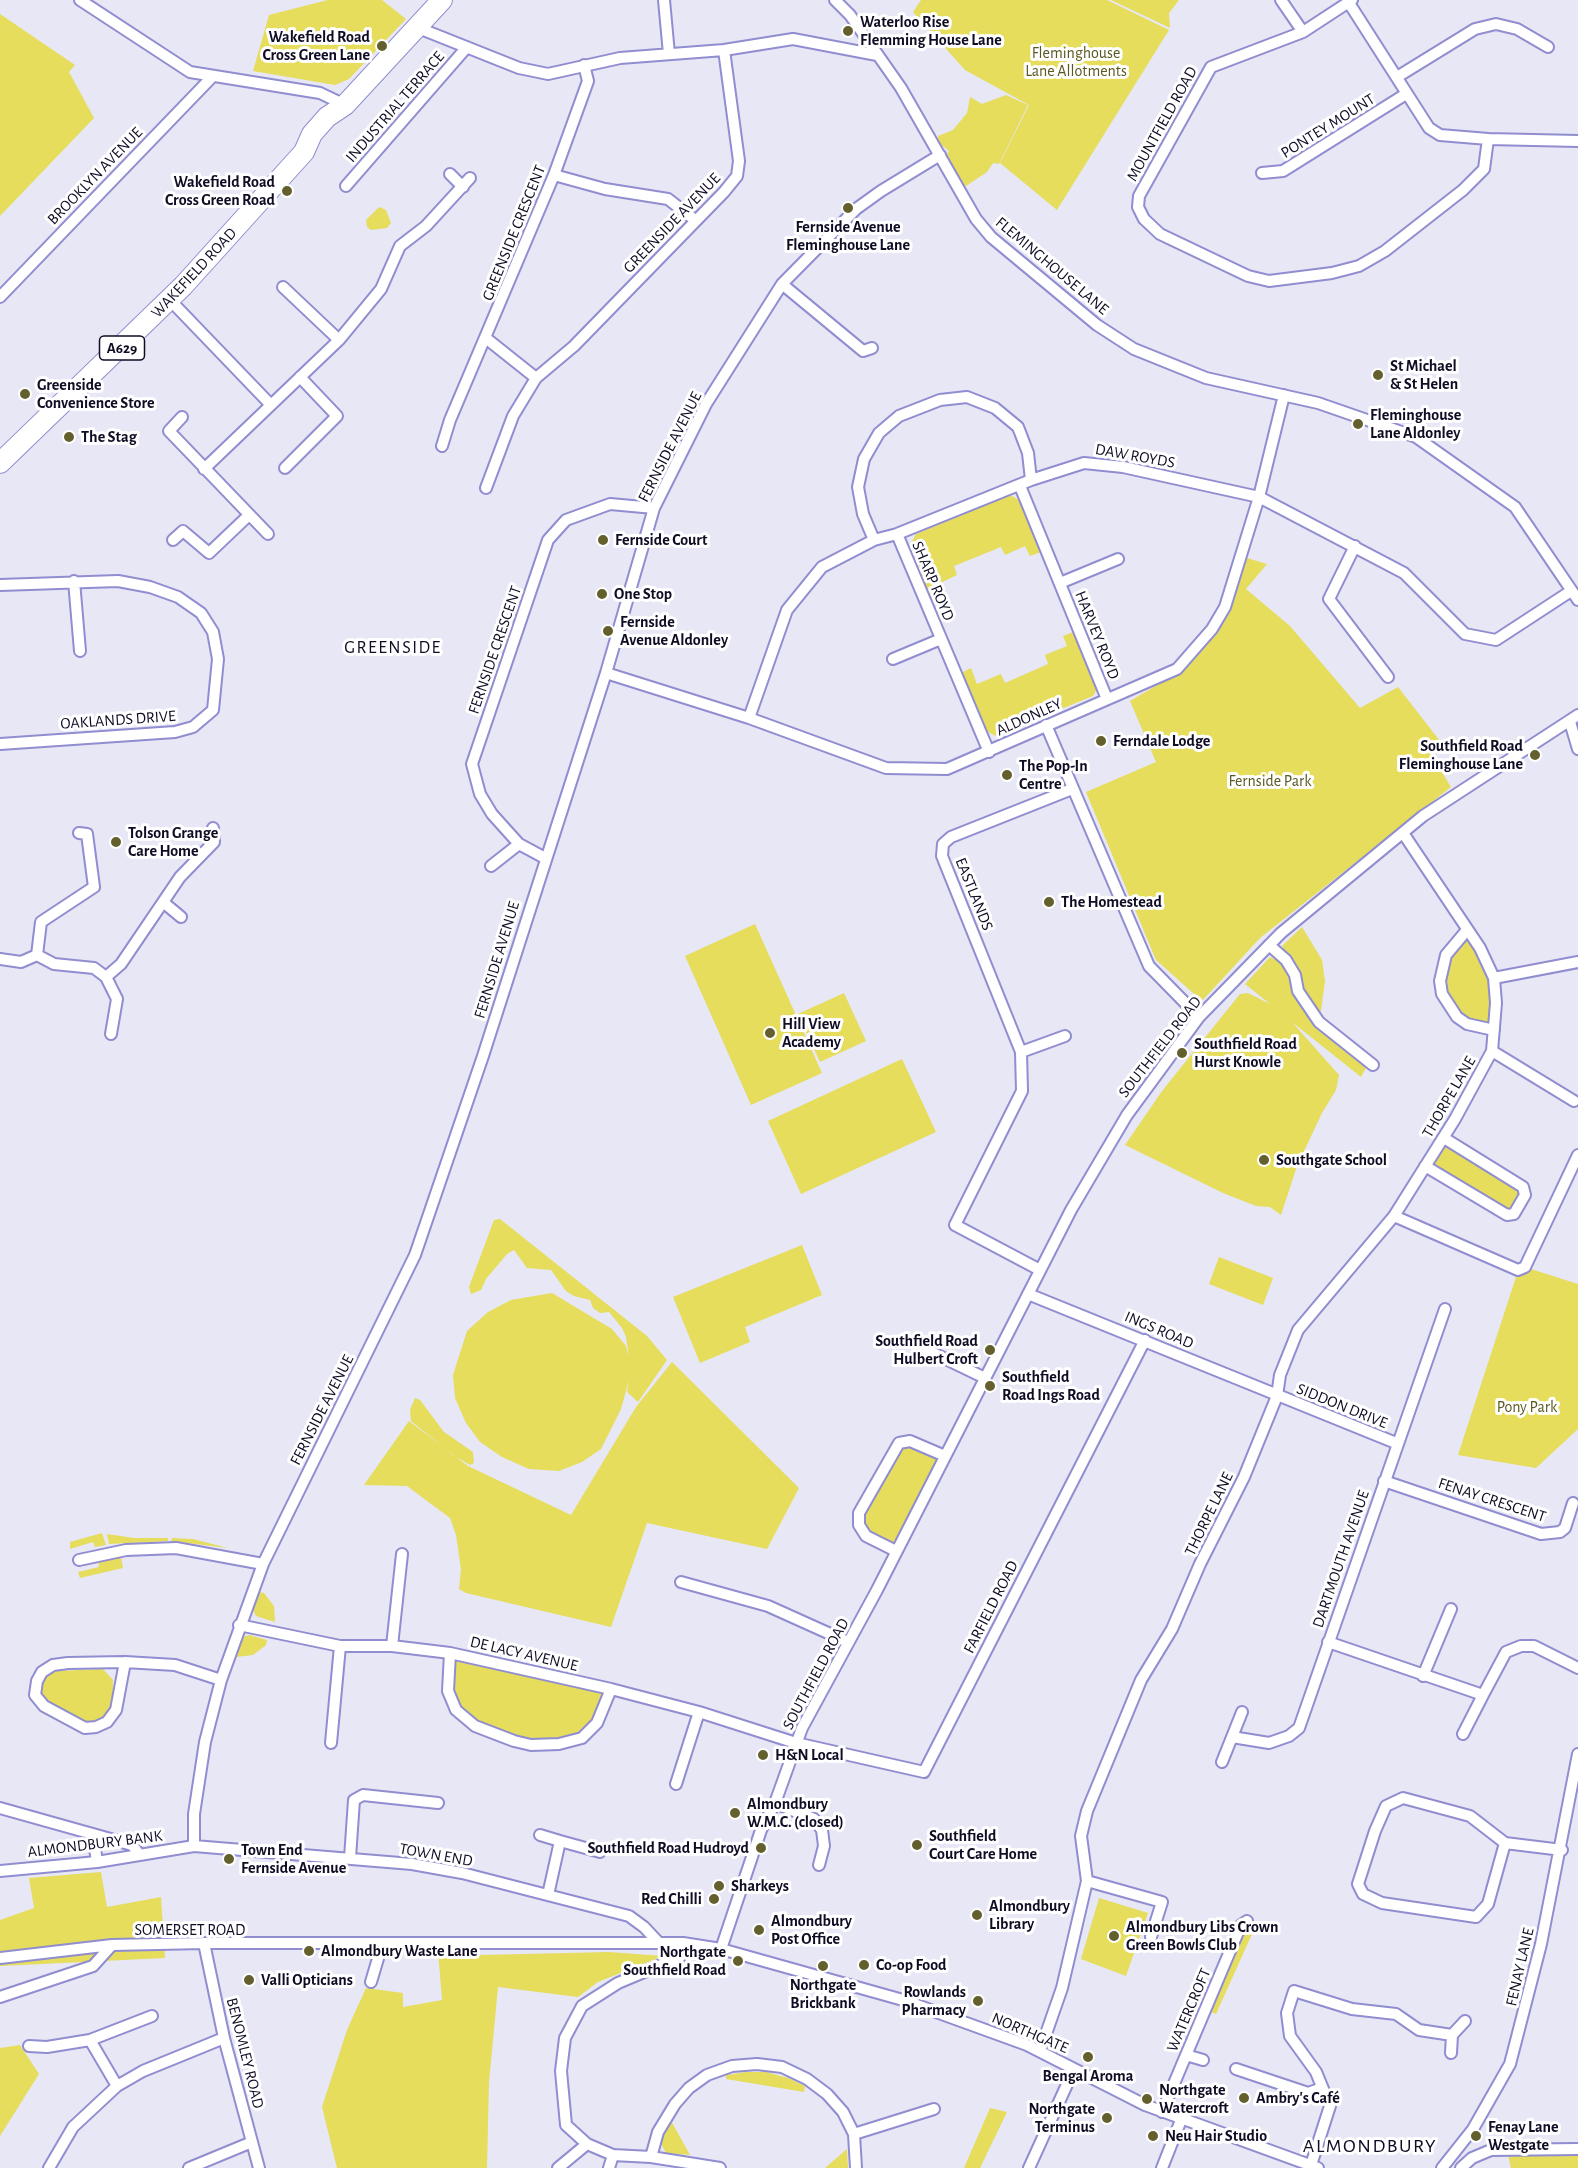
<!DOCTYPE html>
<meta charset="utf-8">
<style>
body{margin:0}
canvas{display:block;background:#e7e7f5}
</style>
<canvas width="1578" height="2168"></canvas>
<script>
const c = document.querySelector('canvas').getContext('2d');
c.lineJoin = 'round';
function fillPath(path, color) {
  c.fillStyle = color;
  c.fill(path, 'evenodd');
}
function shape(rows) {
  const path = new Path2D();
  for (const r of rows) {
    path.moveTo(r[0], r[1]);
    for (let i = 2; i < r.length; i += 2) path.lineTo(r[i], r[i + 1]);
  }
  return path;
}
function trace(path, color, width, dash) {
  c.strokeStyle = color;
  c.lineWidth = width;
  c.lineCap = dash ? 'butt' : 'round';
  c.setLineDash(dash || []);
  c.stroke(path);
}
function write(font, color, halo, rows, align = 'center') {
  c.font = font + ' "Alegreya Sans",sans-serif';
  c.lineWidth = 6;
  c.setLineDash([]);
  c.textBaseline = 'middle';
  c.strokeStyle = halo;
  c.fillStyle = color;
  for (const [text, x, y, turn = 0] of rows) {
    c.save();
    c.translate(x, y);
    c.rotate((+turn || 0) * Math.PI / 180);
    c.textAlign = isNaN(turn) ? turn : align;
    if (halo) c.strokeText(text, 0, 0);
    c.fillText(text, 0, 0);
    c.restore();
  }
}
const green = shape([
 [328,0,382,0,406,19,349,79,335,85,253,71,269,15],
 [921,0,1107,0,1169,30,1057,210,1000,163,1029,105,965,70,913,12],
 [1111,0,1179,0,1169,13,1170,28],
 [0,14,75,65,69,72,94,118,0,216],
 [1006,95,1028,105,999,164,993,163,987,172,966,186,958,184,946,156,949,151,938,142,938,136,953,130,967,113,970,97,982,104],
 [379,207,386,210,391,223,387,228,371,230,367,227,366,220],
 [1010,495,1019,500,1041,552,1030,556,1025,546,1005,555,1001,547,954,566,957,575,936,585,939,594,930,598,911,543,916,534],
 [1247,558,1267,564,1246,589,1290,626,1360,708,1398,687,1440,741,1428,750,1451,787,1260,938,1202,1001,1156,960,1086,792,1156,762,1130,701,1181,671,1214,637],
 [1073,632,1097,689,1093,696,996,736,988,732,961,673,971,668,977,684,1001,674,1005,683,1048,664,1045,655,1067,646,1063,636],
 [755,924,822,1073,751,1105,685,956],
 [1302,927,1322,960,1325,981,1320,1018,1302,990,1299,974,1282,946],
 [1467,930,1494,978,1494,1030,1467,1024,1448,1006,1442,967],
 [1270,957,1283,964,1291,976,1295,995,1313,1022,1366,1068,1361,1077,1292,1022,1339,1075,1336,1090,1322,1113,1297,1166,1281,1215,1270,1207,1256,1206,1223,1193,1125,1145,1162,1091,1240,994,1248,993,1270,1004,1245,984],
 [844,993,866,1041,820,1062,798,1014],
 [902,1059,936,1132,801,1194,768,1121],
 [1444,1138,1523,1187,1514,1214,1425,1166],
 [500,1219,647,1336,667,1360,638,1402,627,1392,629,1380,621,1409,601,1449,582,1462,559,1471,529,1469,502,1457,480,1442,466,1423,455,1398,453,1375,467,1331,488,1312,511,1300,552,1293,612,1329,626,1346,629,1357,626,1337,622,1328,609,1312,600,1313,593,1308,590,1300,574,1296,566,1291,551,1270,527,1268,514,1250,507,1254,486,1279,481,1290,471,1294,469,1287,494,1220],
 [802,1245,822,1295,745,1327,750,1342,700,1363,673,1297],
 [1219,1257,1273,1278,1263,1305,1209,1284],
 [1531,1269,1578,1284,1578,1429,1536,1468,1458,1455,1516,1277],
 [672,1362,799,1488,767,1549,647,1523,611,1627,466,1593,459,1589,461,1569,456,1535,450,1518,407,1486,364,1485,409,1421,468,1466,571,1515,636,1407],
 [415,1398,420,1400,444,1432,473,1452,474,1463,470,1465,453,1455,411,1421,410,1410],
 [899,1443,945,1456,894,1553,866,1536,859,1513],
 [102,1533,106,1545,95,1547,93,1542,70,1549,70,1542],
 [107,1534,134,1538,168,1538,168,1541,109,1544],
 [172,1538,193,1539,228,1548,171,1541],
 [121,1557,123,1568,80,1578,78,1572,99,1567,98,1561],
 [258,1592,264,1593,274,1606,275,1622,256,1616,253,1610],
 [249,1635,267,1640,266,1645,253,1655,236,1657,243,1637],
 [450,1653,611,1689,597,1723,582,1738,531,1745,475,1726,448,1691],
 [103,1669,113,1680,113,1705,104,1721,85,1725,44,1705,38,1690,43,1676,57,1671],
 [101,1872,107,1907,161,1897,165,1958,0,1966,0,1920,34,1908,29,1878],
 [1099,1898,1148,1913,1126,1976,1081,1959],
 [1242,1930,1252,1934,1216,2014,1207,2010],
 [438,1950,481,1955,609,1952,663,1956,598,1982,578,1997,498,1987,489,2082,487,2168,337,2168,322,2107,347,2030,366,1988,403,1993,403,2007,442,2000],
 [20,2045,39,2074,0,2136,0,2048],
 [746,2072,766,2072,788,2078,805,2086,804,2092,726,2079,726,2075],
 [990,2108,1007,2112,980,2168,964,2168],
 [670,2119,690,2155,666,2153,660,2142],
 [847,2149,848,2168,825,2168],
 [1578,2154,1578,2168,1511,2168,1508,2155]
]);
const street = shape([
 [80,0,190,72,320,93,345,105],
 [664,0,669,54],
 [835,0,850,15,901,88,976,219,991,237,1097,325,1134,349,1206,378,1318,403,1416,437,1515,507,1578,600],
 [1281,0,1303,32],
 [1352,0,1303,32,1211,67,1139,196,1138,207,1144,219,1160,234,1248,276,1269,281,1332,273,1359,266,1385,251,1463,190,1484,169,1488,139],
 [1349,3,1429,128,1440,135,1488,139,1578,141],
 [416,27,519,68,548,74,620,58,724,50,793,39,877,55],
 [1397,77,1475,29,1496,24,1517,29,1548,47],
 [1262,173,1283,171,1406,94],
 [450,174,463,187],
 [554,175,605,189,668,199,695,220],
 [346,186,467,47],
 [782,284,863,351,872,348],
 [283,287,339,340],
 [0,297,212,77],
 [170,300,270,404],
 [487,339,536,378],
 [182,417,169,431,268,534],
 [442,446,450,420,554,175,588,81,584,65],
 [285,468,337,416,300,377],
 [204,469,339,340,381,289,400,246,426,226,470,178],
 [1020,486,1107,699],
 [486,488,513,416,536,378,574,346,724,192,737,176,739,161,724,50],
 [897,534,989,752],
 [173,540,183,531,209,553,249,515],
 [874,540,863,514,858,487,864,459,879,433,899,416,940,400,967,397,995,408,1018,427,1028,453,1031,480],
 [1355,546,1329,599,1388,677],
 [74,581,80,651],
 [1060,583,1118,559],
 [0,585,118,581,150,587,178,597,201,613,213,632,218,659,213,710,193,727,175,732,0,744],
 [893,659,941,639],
 [606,673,749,718,886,768,947,769,1177,669,1212,629,1225,607,1259,497,1284,395],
 [749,718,787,610,822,567,874,540,897,534,1031,480,1084,463,1123,467,1259,497,1404,573,1465,634,1496,640,1571,591],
 [1570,722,1578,749],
 [1046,725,1149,966,1199,1017],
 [545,858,519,844,492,814,480,794,472,764,548,540,566,520,610,504,654,508],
 [491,866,519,844],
 [163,902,181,917],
 [1467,930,1446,955,1440,981,1442,994,1457,1017,1467,1024,1494,1030],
 [1269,945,1286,960,1295,975,1298,991,1319,1022,1373,1065],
 [37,955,41,922,94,887,87,834,79,833],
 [0,959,21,962,37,955,54,964,94,968,106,977,117,999,111,1034],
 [106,977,121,964,180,877,214,842,213,828],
 [1494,978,1578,962],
 [1492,1051,1574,1101],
 [1021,1052,1065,1036],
 [1425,1166,1507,1215,1514,1214,1525,1195,1523,1187,1444,1138],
 [1394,1216,1518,1270,1525,1267,1578,1155],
 [1040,1270,955,1225,1022,1091,1021,1052,942,856,943,844,951,837,1072,789],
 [1028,1294,1396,1443],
 [925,1349,985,1378],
 [1384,1481,1541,1534,1560,1532,1565,1528,1573,1503],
 [896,1551,866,1536,859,1525,859,1513,899,1443,910,1441,945,1456],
 [79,1560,126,1550,176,1548,263,1564],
 [681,1582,768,1606,848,1642],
 [239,1625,340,1646,392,1646,450,1653,611,1689,699,1712,796,1743,924,1772,1145,1340],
 [1328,1642,1483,1695,1506,1652,1521,1646,1534,1646,1578,1668],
 [392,1646,402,1554],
 [450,1653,448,1691,456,1710,475,1726,514,1741,531,1745,559,1744,582,1738,597,1723,611,1689],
 [125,1662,68,1663,53,1665,42,1672,37,1681,35,1695,44,1706,85,1728,96,1727,107,1722,116,1710,125,1662,175,1665,221,1680],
 [1423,1676,1451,1609],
 [1463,1734,1483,1695],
 [1232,1737,1242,1712],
 [331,1743,340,1646],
 [1222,1762,1232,1737,1269,1743,1289,1736,1299,1728,1445,1309],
 [676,1784,699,1712],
 [775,1803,814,1819,822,1830,824,1846,819,1865],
 [0,1808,132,1845,140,1855],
 [93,1835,97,1862],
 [540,1835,560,1841],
 [1505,1843,1488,1904,1476,1917,1382,1903,1363,1894,1358,1884,1375,1831,1386,1806,1403,1798,1470,1816,1505,1843,1562,1850],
 [194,1846,194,1814,205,1742,221,1680,263,1564,415,1255,483,1056,606,673,654,508,706,404,782,284,856,209,881,191,940,155],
 [350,1858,354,1800,363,1795,438,1803],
 [0,1871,97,1862,194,1846,412,1864,462,1873,629,1916,644,1927,659,1943],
 [1087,1881,1162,1902,1151,1937],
 [548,1895,560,1841,600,1852],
 [204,1943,224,2038,259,2168],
 [683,1943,680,1957,618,1983,582,2006,565,2038,561,2071,566,2125,587,2144,613,2155,651,2157,720,2168],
 [721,1949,761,1830,775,1803,802,1728,877,1590,1071,1210,1127,1115,1199,1017,1281,933,1423,816,1578,715],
 [0,1958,112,1945,204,1943,683,1943,721,1949,903,2000,1027,2045,1145,2105,1318,2168],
 [371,1982,382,1945],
 [0,1997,93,1966,112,1945],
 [90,2040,152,2016],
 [29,2046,47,2047,90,2040,117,2086],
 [1040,2051,1062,1988,1087,1881,1081,1836,1087,1811,1141,1680,1172,1629,1200,1564,1244,1477,1277,1396,1280,1375,1298,1330,1394,1216,1455,1119,1492,1051,1496,1003,1494,978,1480,948,1403,833],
 [1451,2053,1452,2035,1465,2021],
 [1186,2055,1203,2060],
 [1236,2069,1308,2093,1322,2088],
 [1162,2112,1241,1925,1247,1921],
 [854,2134,934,2109],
 [651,2157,658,2132,675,2104,689,2088,707,2075,732,2066,757,2064,782,2067,807,2079,827,2094,843,2112,854,2134,856,2168],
 [1311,2165,1330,2106,1316,2072,1290,2036,1287,2013,1294,1991,1352,2009,1396,2014,1419,2030,1452,2035],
 [49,2168,73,2127,117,2086,143,2071,224,2038],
 [189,2168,252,2142],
 [558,2168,587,2144],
 [609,2168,613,2155],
 [1029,2168,1074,2069],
 [1162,2168,1181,2120],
 [1442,2168,1473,2129,1510,2064,1541,1944,1578,1754],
 [1461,2168,1472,2158,1491,2150,1578,2149]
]);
const highway = shape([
 [0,463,183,286,304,152,312,134,327,117,345,105,442,0]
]);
const markers = [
 [848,31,6,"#63602d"],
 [382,46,6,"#63602d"],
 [287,191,6,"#63602d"],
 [848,208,6,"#63602d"],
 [1378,375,6,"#63602d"],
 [25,394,6,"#63602d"],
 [1358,424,6,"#63602d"],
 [69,437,6,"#63602d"],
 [603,540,6,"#63602d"],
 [602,594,6,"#63602d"],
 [608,631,6,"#63602d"],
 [1101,741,6,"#63602d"],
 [1535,755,6,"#63602d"],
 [1007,775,6,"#63602d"],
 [116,842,6,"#63602d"],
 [1049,902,6,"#63602d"],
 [770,1033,6,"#63602d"],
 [1182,1053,6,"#63602d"],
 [1264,1160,6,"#63602d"],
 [990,1350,6,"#63602d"],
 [990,1386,6,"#63602d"],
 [763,1755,6,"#63602d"],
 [735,1813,6,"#63602d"],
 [917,1845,6,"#63602d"],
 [761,1848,6,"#63602d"],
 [229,1859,6,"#63602d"],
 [719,1886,6,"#63602d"],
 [714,1899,6,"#63602d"],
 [977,1915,6,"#63602d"],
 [759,1930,6,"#63602d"],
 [1114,1936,6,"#63602d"],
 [309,1951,6,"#63602d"],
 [738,1961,6,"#63602d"],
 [864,1965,6,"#63602d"],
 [823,1966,6,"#63602d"],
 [249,1980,6,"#63602d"],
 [978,2001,6,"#63602d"],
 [1088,2057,6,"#63602d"],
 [1244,2098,6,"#63602d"],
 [1147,2099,6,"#63602d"],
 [1107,2118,6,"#63602d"],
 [1153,2136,6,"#63602d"],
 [1476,2136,6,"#63602d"]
];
const shields = [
 [122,348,45]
];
const shieldNames = [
 ["A629",122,348]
];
const poiNames = [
 ["Waterloo Rise",860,22],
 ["Flemming House Lane",860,40],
 ["Wakefield Road",370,37,"right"],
 ["Cross Green Lane",370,55,"right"],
 ["Wakefield Road",275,182,"right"],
 ["Cross Green Road",275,200,"right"],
 ["Fernside Avenue",848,227,"center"],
 ["Fleminghouse Lane",848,245,"center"],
 ["St Michael",1390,366],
 ["& St Helen",1390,384],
 ["Greenside",37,385],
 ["Convenience Store",37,403],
 ["Fleminghouse",1370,415],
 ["Lane Aldonley",1370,433],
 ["The Stag",81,437],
 ["Fernside Court",615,540],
 ["One Stop",614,594],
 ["Fernside",620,622],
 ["Avenue Aldonley",620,640],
 ["Ferndale Lodge",1113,741],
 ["Southfield Road",1523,746,"right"],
 ["Fleminghouse Lane",1523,764,"right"],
 ["The Pop-In",1019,766],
 ["Centre",1019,784],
 ["Tolson Grange",128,833],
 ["Care Home",128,851],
 ["The Homestead",1061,902],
 ["Hill View",782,1024],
 ["Academy",782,1042],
 ["Southfield Road",1194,1044],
 ["Hurst Knowle",1194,1062],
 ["Southgate School",1276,1160],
 ["Southfield Road",978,1341,"right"],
 ["Hulbert Croft",978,1359,"right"],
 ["Southfield",1002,1377],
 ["Road Ings Road",1002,1395],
 ["H&N Local",775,1755],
 ["Almondbury",747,1804],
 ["W.M.C. (closed)",747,1822],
 ["Southfield",929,1836],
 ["Court Care Home",929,1854],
 ["Southfield Road Hudroyd",749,1848,"right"],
 ["Town End",241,1850],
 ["Fernside Avenue",241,1868],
 ["Sharkeys",731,1886],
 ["Red Chilli",702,1899,"right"],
 ["Almondbury",989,1906],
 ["Library",989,1924],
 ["Almondbury",771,1921],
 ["Post Office",771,1939],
 ["Almondbury Libs Crown",1126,1927],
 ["Green Bowls Club",1126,1945],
 ["Almondbury Waste Lane",321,1951],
 ["Northgate",726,1952,"right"],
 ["Southfield Road",726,1970,"right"],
 ["Co-op Food",876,1965],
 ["Valli Opticians",261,1980],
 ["Northgate",823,1985,"center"],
 ["Brickbank",823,2003,"center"],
 ["Rowlands",966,1992,"right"],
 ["Pharmacy",966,2010,"right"],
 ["Bengal Aroma",1088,2076,"center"],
 ["Northgate",1159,2090],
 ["Watercroft",1159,2108],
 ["Ambry's Café",1256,2098],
 ["Northgate",1095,2109,"right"],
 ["Terminus",1095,2127,"right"],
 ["Fenay Lane",1488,2127],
 ["Westgate",1488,2145],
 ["Neu Hair Studio",1165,2136]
];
const parkNames = [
 ["Fleminghouse",1076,53],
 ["Lane Allotments",1076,71],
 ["Fernside Park",1270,781],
 ["Pony Park",1527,1407]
];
const streetNames = [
 ["INDUSTRIAL TERRACE",395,107,-49],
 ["MOUNTFIELD ROAD",1162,124,-61],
 ["PONTEY MOUNT",1328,126,-32],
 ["BROOKLYN AVENUE",95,176,-46],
 ["GREENSIDE AVENUE",672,223,-46],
 ["GREENSIDE CRESCENT",514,233,-68],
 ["FLEMINGHOUSE LANE",1052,266,40],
 ["WAKEFIELD ROAD",194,273,-47],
 ["FERNSIDE AVENUE",670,447,-63],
 ["DAW ROYDS",1135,456,10],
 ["SHARP ROYD",933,581,67],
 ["HARVEY ROYD",1097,635,68],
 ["FERNSIDE CRESCENT",495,650,-71],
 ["ALDONLEY",1029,717,-24],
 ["OAKLANDS DRIVE",118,720,-4],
 ["EASTLANDS",974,894,68],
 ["FERNSIDE AVENUE",497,960,-73],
 ["SOUTHFIELD ROAD",1160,1047,-52],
 ["THORPE LANE",1449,1097,-60],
 ["INGS ROAD",1159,1330,23],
 ["SIDDON DRIVE",1342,1406,22],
 ["FERNSIDE AVENUE",322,1410,-63],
 ["FENAY CRESCENT",1492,1500,18],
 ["THORPE LANE",1209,1514,-64],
 ["DARTMOUTH AVENUE",1341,1559,-71],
 ["FARFIELD ROAD",991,1607,-63],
 ["DE LACY AVENUE",524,1654,13],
 ["SOUTHFIELD ROAD",816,1674,-62],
 ["ALMONDBURY BANK",95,1844,-7],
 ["TOWN END",436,1855,10],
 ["SOMERSET ROAD",190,1930],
 ["FENAY LANE",1520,1967,-77],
 ["WATERCROFT",1189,2010,-67],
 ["NORTHGATE",1030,2033,23],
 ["BENOMLEY ROAD",245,2053,76]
];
const neighbourhoodNames = [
 ["GREENSIDE",393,648]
];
const quarterNames = [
 ["ALMONDBURY",1370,2146]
];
fillPath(green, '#e5dd5b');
trace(street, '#908dd0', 14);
trace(highway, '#908dd0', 22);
trace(street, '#fff', 10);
trace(highway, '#fff', 20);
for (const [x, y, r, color] of markers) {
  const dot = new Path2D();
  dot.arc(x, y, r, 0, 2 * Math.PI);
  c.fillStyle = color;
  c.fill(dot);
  trace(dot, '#fff', 2);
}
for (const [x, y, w] of shields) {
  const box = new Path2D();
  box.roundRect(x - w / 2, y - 12, w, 24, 4.5);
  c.fillStyle = '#fff';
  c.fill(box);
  trace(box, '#0f0c24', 1.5);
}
write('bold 15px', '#0f0c24', null, shieldNames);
write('bold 16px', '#0f0c24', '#fff', poiNames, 'left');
write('16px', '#5b5821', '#fff', parkNames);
write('16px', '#0f0c24', '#fff', streetNames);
c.letterSpacing = '1.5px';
write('18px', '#0f0c24', '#fff', neighbourhoodNames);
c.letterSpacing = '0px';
c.letterSpacing = '1.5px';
write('20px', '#0f0c24', '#fff', quarterNames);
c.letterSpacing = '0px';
</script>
